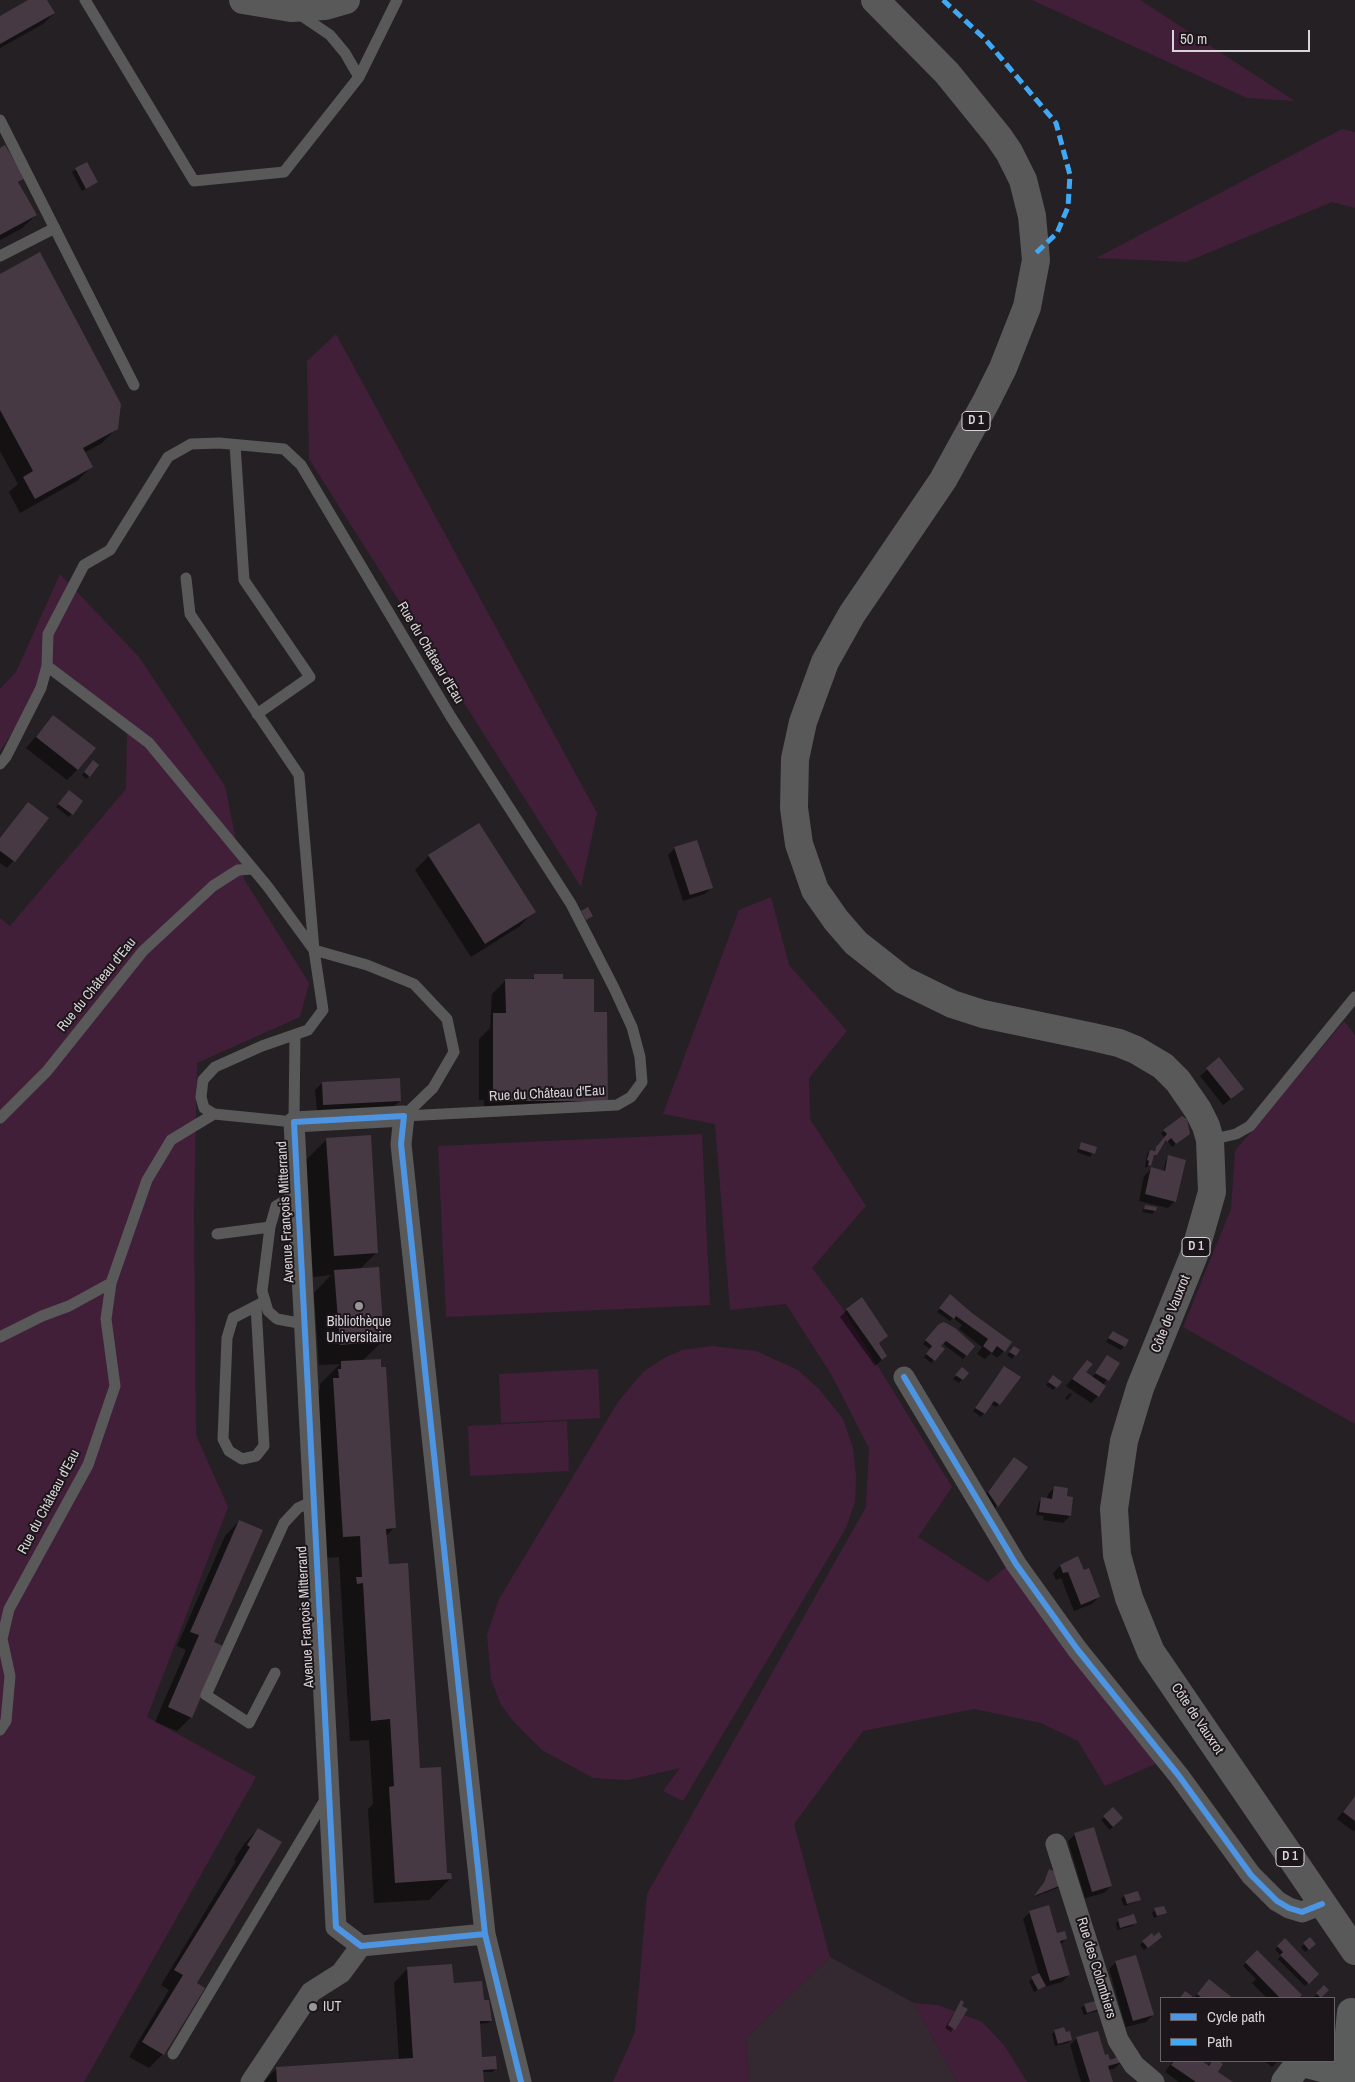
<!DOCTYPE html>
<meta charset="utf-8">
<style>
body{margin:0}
#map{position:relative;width:1355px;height:2082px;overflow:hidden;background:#252023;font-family:"Archivo Narrow",sans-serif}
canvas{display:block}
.legend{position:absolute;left:1160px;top:1997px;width:175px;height:65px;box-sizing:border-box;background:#1c161a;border:1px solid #676266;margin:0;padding:6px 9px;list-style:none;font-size:15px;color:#d8d4d7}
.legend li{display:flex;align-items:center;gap:10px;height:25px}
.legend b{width:25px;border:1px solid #676266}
.scale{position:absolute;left:1172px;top:30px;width:138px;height:22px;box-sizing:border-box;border:2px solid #d8d4d7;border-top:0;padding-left:6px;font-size:15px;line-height:18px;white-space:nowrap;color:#d8d4d7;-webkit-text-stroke:4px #1c161a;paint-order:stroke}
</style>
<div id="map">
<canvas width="1355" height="2082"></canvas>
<ul class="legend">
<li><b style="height:6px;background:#4d94e3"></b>Cycle path</li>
<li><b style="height:6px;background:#3fa9f5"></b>Path</li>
</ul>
<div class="scale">50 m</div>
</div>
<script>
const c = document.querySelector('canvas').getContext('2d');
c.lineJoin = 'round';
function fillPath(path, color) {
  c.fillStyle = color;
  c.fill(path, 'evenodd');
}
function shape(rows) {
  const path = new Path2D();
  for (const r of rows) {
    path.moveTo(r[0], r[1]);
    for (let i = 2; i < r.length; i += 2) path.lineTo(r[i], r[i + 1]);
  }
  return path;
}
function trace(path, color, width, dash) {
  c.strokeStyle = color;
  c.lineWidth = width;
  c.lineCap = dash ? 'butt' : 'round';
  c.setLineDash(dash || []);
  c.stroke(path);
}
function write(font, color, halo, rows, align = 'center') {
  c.font = font + ' "Archivo Narrow",sans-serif';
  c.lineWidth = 4;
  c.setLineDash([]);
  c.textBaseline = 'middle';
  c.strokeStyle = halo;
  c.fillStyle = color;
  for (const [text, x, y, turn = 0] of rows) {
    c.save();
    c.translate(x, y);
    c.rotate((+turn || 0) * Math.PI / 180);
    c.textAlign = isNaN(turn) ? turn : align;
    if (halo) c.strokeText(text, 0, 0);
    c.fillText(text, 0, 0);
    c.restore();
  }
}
const built = shape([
 [830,1957,914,2003,957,2082,749,2082,746,2038]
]);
const green = shape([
 [1032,0,1140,0,1295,101,1247,98],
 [1342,129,1355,132,1355,208,1332,202,1186,262,1096,258],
 [336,334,597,813,581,887,309,459,307,361],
 [60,574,139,657,225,786,244,879,309,983,300,1017,197,1063,194,1217,196,1435,228,1507,147,1717,256,1777,84,2082,0,2082,0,918,10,926,126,789,127,732,73,678,50,675,0,751,0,689,16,672],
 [771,897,789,965,847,1031,809,1078,810,1119,866,1206,812,1268,841,1306,952,1487,918,1537,988,1582,1007,1566,1158,1763,1105,1786,1078,1741,1041,1723,974,1709,863,1731,794,1824,830,1957,746,2038,749,2082,613,2082,635,2032,647,1894,866,1507,869,1448,831,1374,786,1304,730,1310,715,1124,663,1114,739,910],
 [1344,1021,1355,1035,1355,1424,1183,1327,1231,1209,1235,1151],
 [702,1134,710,1305,446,1317,438,1146],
 [712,1346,756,1351,798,1370,819,1389,843,1419,853,1448,856,1477,855,1502,846,1528,683,1801,663,1791,680,1768,628,1780,593,1778,542,1750,515,1723,501,1705,491,1679,487,1635,499,1599,618,1402,643,1372,664,1358,682,1350],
 [598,1369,600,1418,501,1423,499,1374],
 [567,1421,569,1471,470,1476,468,1426],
 [914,2003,938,2005,982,2022,1004,2045,1027,2082,957,2082]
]);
const shadow = shape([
 [31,0,45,0,54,13,43,24,0,48,0,17],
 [0,149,23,178,17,184,36,215,21,229,0,240],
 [86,163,97,182,82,191,72,172],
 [0,276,117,428,102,443,84,453,91,467,77,481,20,513,9,492,18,484,0,451],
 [53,717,77,770,67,780,26,748],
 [90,765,89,776,86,779,82,775],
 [67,794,81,801,69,817,56,807],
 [47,819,7,868,0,863,0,838],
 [675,848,712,887,705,894,683,901,668,855],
 [429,856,534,911,520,926,471,957,415,870],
 [535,975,562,980,593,1014,607,1101,487,1107,484,1106,484,1100,479,1100,479,1039,490,1028,492,994,506,980,532,980],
 [1219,1059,1236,1095,1223,1105,1200,1076],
 [322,1083,400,1101,393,1107,317,1111,315,1090],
 [1164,1131,1185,1136,1172,1147,1167,1140,1152,1158,1150,1165,1145,1168,1147,1154,1150,1151,1153,1152,1165,1138,1161,1133],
 [327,1139,377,1252,360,1269,383,1341,362,1361,394,1528,386,1536,388,1566,419,1769,445,1874,450,1879,429,1900,374,1903,368,1809,373,1804,369,1740,350,1741,339,1557,322,1558,317,1392,320,1389,320,1384,340,1364,319,1365,314,1293,331,1275,313,1277,306,1160],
 [1081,1143,1095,1148,1090,1157,1077,1152],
 [1169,1157,1175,1201,1168,1208,1139,1201,1144,1176,1151,1169,1163,1172,1166,1160],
 [1145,1206,1155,1211,1152,1214,1142,1212],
 [947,1299,970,1313,1004,1351,997,1358,991,1353,985,1359,977,1354,982,1347,959,1329,962,1325,953,1318,950,1321,937,1312],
 [847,1310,878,1344,886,1356,875,1366,840,1317],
 [936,1328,973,1346,963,1359,942,1343,940,1346,943,1349,931,1363,924,1357,930,1349,923,1344],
 [1110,1335,1124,1346,1121,1350,1106,1342],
 [1011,1350,1018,1350,1012,1359,1007,1355],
 [1104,1360,1118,1363,1103,1385,1098,1396,1091,1403,1066,1386,1077,1373,1084,1373,1092,1378],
 [1005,1367,999,1404,996,1407,991,1404,981,1417,973,1411,998,1374],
 [962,1369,967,1373,959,1383,953,1379],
 [1050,1380,1060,1382,1053,1390,1046,1385],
 [1070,1393,1072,1394,1067,1400,1065,1398],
 [1014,1458,1026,1467,991,1513,982,1499],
 [1055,1487,1065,1497,1070,1516,1063,1523,1043,1520,1044,1516,1036,1515,1039,1502,1042,1499,1047,1499,1048,1494],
 [239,1521,212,1642,191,1717,177,1731,155,1722,186,1650,177,1646,225,1536],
 [1077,1558,1083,1572,1099,1597,1092,1604,1074,1611,1061,1578,1056,1580,1053,1573,1060,1566],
 [1355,1796,1355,1830,1353,1831,1337,1819],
 [1113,1809,1122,1818,1110,1830,1101,1820],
 [258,1829,195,1984,163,2054,149,2068,129,2057,169,1990,161,1985,236,1861,234,1860,244,1844],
 [1075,1834,1111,1886,1104,1893,1085,1898,1068,1841],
 [1050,1870,1060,1887,1034,1897,1041,1886],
 [1124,1896,1139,1899,1136,1902,1124,1906,1121,1899],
 [1155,1910,1165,1913,1154,1918,1152,1913],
 [1030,1912,1056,1935,1066,1939,1060,1945,1069,1975,1062,1982,1044,1987,1034,1992,1029,1981,1039,1974,1023,1919],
 [1119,1920,1135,1923,1132,1926,1117,1930,1116,1923],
 [1310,1939,1312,1947,1305,1952,1301,1947],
 [1157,1940,1144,1950,1140,1945,1143,1942],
 [1285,1940,1317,1974,1305,1986,1278,1959,1281,1956,1275,1949],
 [1257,1951,1299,1997,1300,1998,1267,1998,1252,1983,1256,1979,1243,1966],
 [1116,1962,1153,2015,1146,2022,1126,2027,1109,1969],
 [408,1968,453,1984,482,2001,491,2020,488,2023,479,2024,481,2059,496,2069,492,2072,482,2072,483,2082,263,2082,277,2068,399,2060,394,1983],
 [1209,1981,1231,1998,1195,1997],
 [1324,1987,1328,1990,1320,1998,1315,1998,1314,1997],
 [961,2001,960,2006,966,2009,951,2032,945,2028],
 [1085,2005,1101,2008,1097,2011,1084,2015,1081,2008],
 [1055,2031,1071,2039,1068,2043,1055,2046,1052,2034],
 [1077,2038,1109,2061,1121,2062,1114,2069,1108,2070,1111,2082,1081,2082,1070,2045],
 [1173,2061,1199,2061,1207,2066,1213,2061,1217,2061,1222,2064,1216,2072,1230,2082,1179,2082,1165,2072],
 [1264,2061,1278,2061,1272,2067]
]);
const building = shape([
 [28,0,47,0,55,13,0,44,0,16],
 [5,145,25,178,18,182,37,215,0,235,0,148],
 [87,162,98,182,86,189,75,168],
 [40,252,121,404,118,429,83,448,93,467,35,499,23,477,33,471,0,410,0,274],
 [53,715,96,748,78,770,36,737],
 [93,760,99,765,90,777,84,772],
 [69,790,83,801,73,815,58,804],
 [28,802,49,818,15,862,0,851,0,838],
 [479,823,536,912,485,944,428,855],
 [697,840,713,888,690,895,674,847],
 [588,907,593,916,586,920,581,911],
 [534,974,563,974,563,979,594,979,594,1012,607,1012,608,1101,493,1101,493,1013,506,1013,505,979,534,979],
 [1219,1057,1244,1089,1231,1099,1206,1068],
 [400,1078,401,1101,323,1105,322,1082],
 [1182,1116,1187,1119,1190,1134,1176,1144,1171,1138,1167,1142,1166,1140,1157,1155,1154,1155,1151,1166,1148,1165,1149,1161,1147,1160,1150,1150,1155,1151,1156,1147,1167,1134,1163,1130],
 [371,1135,378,1253,334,1256,326,1138],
 [1081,1142,1097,1147,1095,1154,1079,1149],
 [1168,1155,1186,1160,1176,1202,1145,1194,1151,1167,1165,1171],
 [1145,1205,1157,1207,1156,1211,1144,1209],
 [379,1267,384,1341,340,1345,334,1270],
 [950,1294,972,1313,1012,1342,1005,1352,997,1346,992,1353,983,1346,988,1339,956,1316,954,1319,939,1308],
 [862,1297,888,1336,879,1343,887,1356,882,1360,846,1309],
 [944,1322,955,1328,975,1346,967,1356,946,1341,941,1346,945,1349,935,1361,926,1354,932,1346,925,1340,939,1324],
 [1113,1331,1129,1340,1125,1347,1108,1338],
 [1014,1346,1020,1350,1016,1356,1009,1352],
 [1107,1355,1120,1363,1109,1381,1095,1373],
 [381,1359,381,1367,386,1367,396,1528,386,1529,389,1564,408,1563,420,1768,441,1767,447,1873,451,1873,452,1879,395,1883,389,1787,394,1786,390,1719,371,1721,363,1583,357,1584,356,1577,362,1577,360,1536,343,1537,333,1378,339,1378,338,1369,341,1369,341,1361],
 [1087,1360,1093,1364,1086,1372,1106,1386,1099,1397,1072,1379],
 [1004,1366,1021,1377,1000,1405,994,1401,985,1414,975,1408],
 [962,1367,969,1373,963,1380,955,1375],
 [1053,1375,1062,1382,1057,1388,1048,1382],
 [1014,1457,1028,1467,998,1507,988,1492],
 [1054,1486,1068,1488,1067,1496,1073,1497,1071,1516,1039,1512,1041,1497,1052,1499],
 [239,1520,263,1530,214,1642,223,1646,192,1718,168,1707,199,1635,190,1632],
 [1078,1556,1084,1570,1089,1568,1100,1597,1081,1605,1068,1572,1063,1573,1060,1565],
 [1355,1796,1355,1821,1343,1812],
 [1113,1807,1123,1818,1113,1827,1103,1816],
 [1094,1827,1112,1886,1092,1892,1074,1833],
 [258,1828,282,1842,197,1983,205,1988,164,2055,142,2042,183,1975,174,1970,250,1847,247,1845],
 [1049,1869,1061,1874,1064,1884,1034,1896,1044,1882],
 [1138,1891,1141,1900,1127,1904,1124,1895],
 [1049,1905,1057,1933,1065,1931,1067,1939,1060,1941,1070,1975,1050,1981,1029,1911],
 [1164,1906,1167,1913,1157,1916,1154,1908],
 [1134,1914,1137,1923,1120,1928,1118,1919],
 [1159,1932,1162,1937,1148,1948,1142,1941,1152,1933,1154,1936],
 [1310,1937,1316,1944,1309,1950,1303,1943],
 [1285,1938,1319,1974,1309,1984,1280,1955,1283,1952,1277,1946],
 [1257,1950,1302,1995,1300,1997,1302,1998,1280,1998,1245,1962],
 [1136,1955,1154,2015,1133,2021,1115,1961],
 [452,1964,454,1983,482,1981,484,2000,489,2000,492,2021,480,2021,482,2057,496,2056,497,2069,483,2070,484,2082,277,2082,276,2067,413,2058,407,1967],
 [1039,1973,1046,1986,1038,1990,1031,1977],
 [1209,1979,1220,1988,1233,1998,1202,1998,1197,1994],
 [1324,1985,1329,1990,1321,1998,1316,1993],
 [1185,1991,1192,1996,1191,1998,1180,1998],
 [961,2000,964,2002,962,2006,968,2009,955,2030,948,2025],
 [1099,2000,1102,2008,1087,2013,1084,2004],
 [1064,2027,1066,2032,1070,2031,1072,2040,1058,2044,1054,2030],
 [1098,2031,1105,2055,1108,2054,1110,2060,1120,2056,1122,2062,1108,2066,1113,2082,1090,2082,1076,2037],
 [1174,2061,1202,2061,1209,2066,1212,2061,1219,2061,1223,2064,1218,2072,1233,2082,1196,2082,1171,2065]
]);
const lane = shape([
 [85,0,194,181,284,172,359,77,397,0],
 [296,12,330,35,345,53,359,77],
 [0,120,134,385],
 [0,256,55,228],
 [235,445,244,580,310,677,257,714],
 [186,578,190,614,299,775,314,950,323,1010,308,1030,262,1046,215,1067,203,1080,201,1097,204,1108,214,1114,294,1122,295,1035],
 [47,666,149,743,268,887,314,950,367,965,414,984,447,1019,454,1052,433,1088,404,1116],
 [0,764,6,757,41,688,47,666,48,634,84,565,110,550,168,457,191,444,219,443,284,449,301,465,451,717,571,904,614,988,632,1027,640,1057,642,1082,631,1097,617,1105,404,1116],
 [0,1118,47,1071,143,951,213,886,238,870,252,869],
 [1210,1140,1236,1134,1250,1126,1355,997],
 [298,1193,276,1206,270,1227,262,1291,268,1311,277,1319,304,1324],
 [217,1234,270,1227],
 [256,1306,264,1446,256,1456,242,1459,229,1451,223,1439,227,1338,233,1318,256,1306,265,1301],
 [0,1337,42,1316,69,1306,111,1283],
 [275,1673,249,1723,206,1695,284,1523,298,1508,313,1501],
 [0,1730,6,1721,10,1676,2,1639,9,1609,88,1465,115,1386,106,1319,111,1283,147,1180,171,1140,214,1114],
 [173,2054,326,1798]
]);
const street = shape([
 [904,1377,1016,1564,1077,1649,1179,1776,1251,1875,1277,1901,1289,1908,1302,1912,1322,1904],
 [1056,1844,1118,2040,1134,2065,1154,2082],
 [485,1934,361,1946,336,1927,294,1122,404,1116,401,1144,485,1934,521,2082],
 [251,2082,311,1992,341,1973,361,1946]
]);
const secondary = shape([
 [1299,2062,1345,2074,1349,2082],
 [1285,2082,1301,2061],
 [1338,2082,1345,2074,1351,2012]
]);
const primary = shape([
 [243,0,291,8,325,6,346,0],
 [875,0,947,73,998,136,1009,152,1023,180,1032,216,1036,260,1027,307,1003,368,986,402,943,480,852,614,825,662,803,722,795,759,794,808,799,844,815,890,836,920,856,943,903,980,952,1004,983,1014,1093,1037,1119,1043,1136,1050,1163,1066,1178,1081,1198,1110,1206,1126,1210,1140,1212,1192,1194,1255,1140,1388,1124,1441,1114,1509,1117,1555,1129,1598,1151,1652,1355,1951]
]);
const quiet = shape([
 [943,0,985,39,1056,123,1070,175,1068,207,1057,233,1035,254]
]);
const cycleway = shape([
 [904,1377,1016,1564,1077,1649,1179,1776,1251,1875,1277,1901,1289,1908,1302,1912,1322,1904],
 [485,1934,361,1946,336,1927,294,1122,404,1116,401,1144,485,1934,521,2082]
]);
const markers = [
 [359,1306,5,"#999598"],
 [313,2007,5,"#999598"]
];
const shields = [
 [976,421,28],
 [1196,1247,28],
 [1290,1857,28]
];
const shieldNames = [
 ["D 1",976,421],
 ["D 1",1196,1247],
 ["D 1",1290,1857]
];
const streetNames = [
 ["Rue du Château d'Eau",430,653,59],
 ["Rue du Château d'Eau",97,985,-51],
 ["Rue du Château d'Eau",547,1094,-3],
 ["Avenue François Mitterrand",286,1212,-93],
 ["Côte de Vauxrot",1171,1314,-68],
 ["Rue du Château d'Eau",49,1502,-62],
 ["Avenue François Mitterrand",306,1617,-93],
 ["Côte de Vauxrot",1197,1719,56],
 ["Rue des Colombiers",1096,1968,73]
];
const poiNames = [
 ["Bibliothèque",359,1322],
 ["Universitaire",359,1338],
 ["IUT",323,2007,"left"]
];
fillPath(built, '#342930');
fillPath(green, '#421f39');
fillPath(shadow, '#0007');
fillPath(building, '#463943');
trace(lane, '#595959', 11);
trace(street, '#595959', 21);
trace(secondary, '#5b5c5c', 28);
trace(primary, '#5a595a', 28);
trace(quiet, '#3fa9f5', 5, [10, 5]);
trace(cycleway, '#4d94e3', 6);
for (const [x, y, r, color] of markers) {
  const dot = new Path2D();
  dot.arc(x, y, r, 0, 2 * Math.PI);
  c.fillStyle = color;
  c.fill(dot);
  trace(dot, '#1c161a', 2);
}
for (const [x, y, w] of shields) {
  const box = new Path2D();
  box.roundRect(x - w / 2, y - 9.5, w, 19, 4);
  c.fillStyle = '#1c161a';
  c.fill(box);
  trace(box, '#d8d4d7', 1);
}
write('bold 12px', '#d8d4d7', null, shieldNames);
write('14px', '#d8d4d7', '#1c161a', streetNames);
write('14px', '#d8d4d7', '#1c161a', poiNames);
</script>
